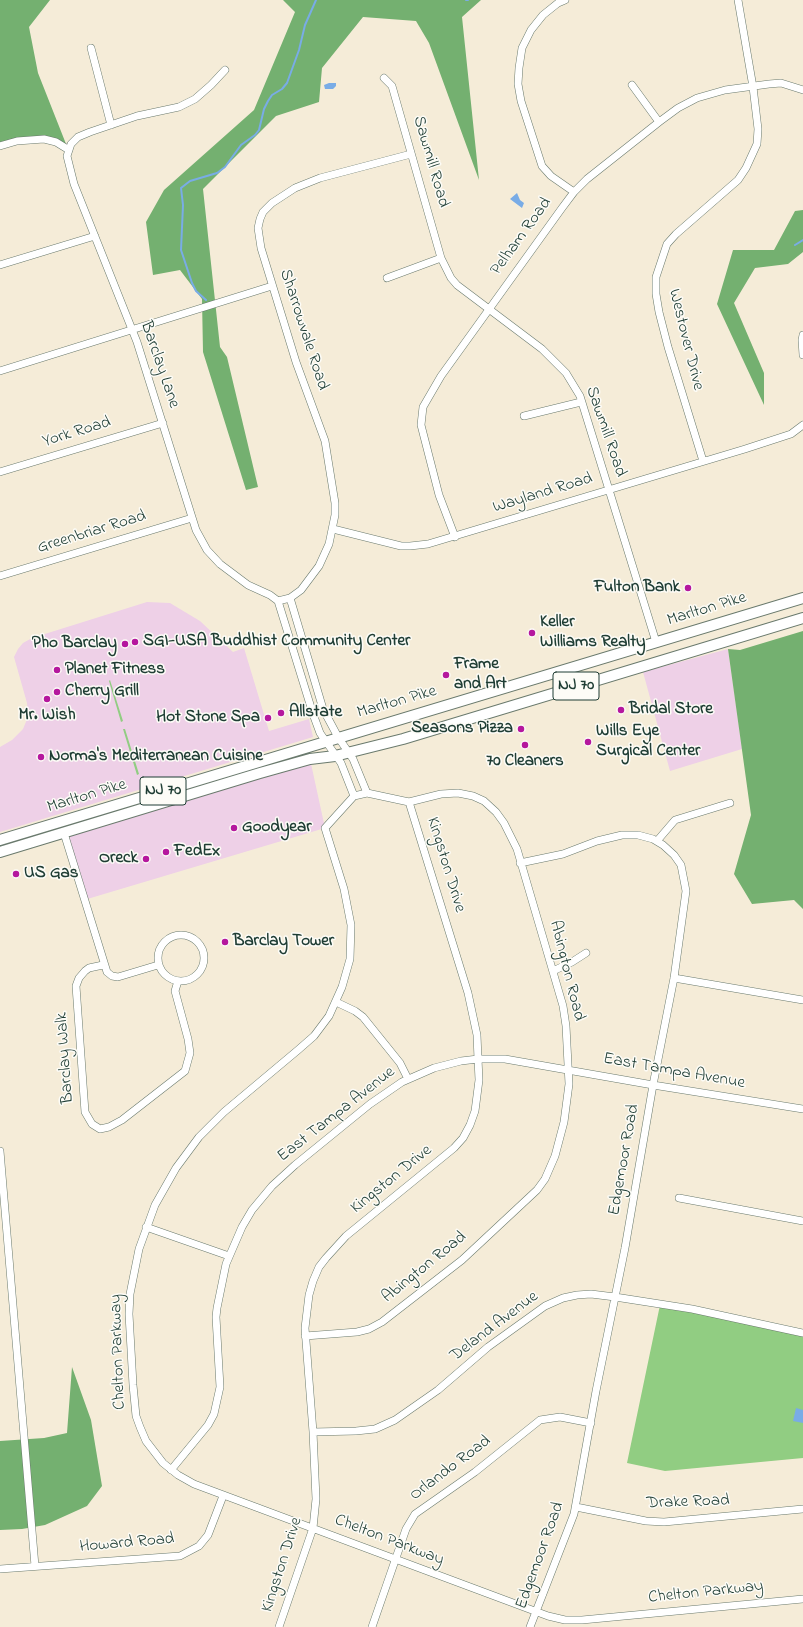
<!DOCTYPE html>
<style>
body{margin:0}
canvas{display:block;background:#f5ecd8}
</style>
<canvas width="803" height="1627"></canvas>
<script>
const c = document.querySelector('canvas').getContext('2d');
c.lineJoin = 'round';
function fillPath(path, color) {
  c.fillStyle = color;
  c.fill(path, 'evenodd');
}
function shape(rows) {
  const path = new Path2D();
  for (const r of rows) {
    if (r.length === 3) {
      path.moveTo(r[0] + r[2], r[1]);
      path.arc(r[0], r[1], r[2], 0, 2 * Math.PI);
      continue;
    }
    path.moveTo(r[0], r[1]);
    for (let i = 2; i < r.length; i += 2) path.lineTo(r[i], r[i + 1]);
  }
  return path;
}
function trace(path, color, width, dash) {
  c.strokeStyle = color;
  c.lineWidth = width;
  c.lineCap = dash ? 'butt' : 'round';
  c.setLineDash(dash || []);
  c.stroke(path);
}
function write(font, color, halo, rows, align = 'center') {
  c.font = font + ' "Indie Flower",sans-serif';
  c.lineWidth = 3;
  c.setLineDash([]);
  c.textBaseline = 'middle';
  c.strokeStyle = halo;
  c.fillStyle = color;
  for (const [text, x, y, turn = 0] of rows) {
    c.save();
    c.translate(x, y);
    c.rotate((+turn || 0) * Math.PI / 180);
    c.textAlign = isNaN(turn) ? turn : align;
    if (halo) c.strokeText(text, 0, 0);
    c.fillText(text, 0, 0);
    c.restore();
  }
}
const built = shape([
 [147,602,170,603,200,621,233,652,244,648,269,731,309,719,313,737,0,832,0,747,12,740,23,729,28,717,27,703,14,657,18,649,23,643,32,638],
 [728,649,742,749,670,771,643,672],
 [310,759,325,828,84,900,64,833]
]);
const green = shape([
 [110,680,123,721,121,722,109,681],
 [123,729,125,729,139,774,137,775],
 [660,1305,803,1333,803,1458,665,1471,627,1463]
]);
const forest = shape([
 [0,0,50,0,29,27,38,73,68,149,37,139,0,147],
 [283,0,481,0,462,17,479,180,429,43,416,21,363,17,322,68,319,102,276,116,203,189,220,347,227,357,258,487,246,490,203,352,202,299,180,270,153,275,146,222,164,190,254,110,295,12],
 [803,210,803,252,788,264,755,268,734,303,764,373,764,405,717,304,733,250,774,250,795,211],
 [803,631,803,909,794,900,752,904,734,874,751,815,728,649,740,650],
 [72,1367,91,1420,102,1486,87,1506,45,1525,22,1529,0,1530,0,1441,44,1438,67,1433]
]);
const water = shape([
 [329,83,336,83,336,86,333,89,325,89,324,85],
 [517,193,520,200,524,203,522,208,510,199],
 [796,1408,803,1410,803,1423,793,1421]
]);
const stream = shape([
 [466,0,468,0],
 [795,245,803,240],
 [206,300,196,291,192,283,181,250,183,205,181,188,190,181,217,173,225,167,241,145,255,135,259,130,264,109,268,101,272,95,282,89,287,83,299,50,305,25,316,0]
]);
const minor = shape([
 [565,0,558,3,543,15,531,30,522,48,519,68,518,84,521,101,542,166,551,176,574,192],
 [91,48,111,125],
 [225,70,211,85,195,99,179,107,137,116,90,132,78,137,71,144,67,156,74,184,137,342,196,530,207,550,220,564,248,585,270,595,278,601,290,598,301,590,319,566,329,544,335,515,335,503,325,441,296,362,261,248,258,228,260,219,263,212,272,203,295,188,320,178,411,154],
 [384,78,392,86,441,258,451,278,457,285,542,349,566,373,580,396,656,642],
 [632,85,659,122],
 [0,146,17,141,44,139,56,142,69,150],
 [0,265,95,236],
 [387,278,441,258],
 [803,335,802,340,803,355],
 [0,371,272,286],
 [524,416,581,402],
 [703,461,668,347,659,312,656,294,656,277,667,244,676,234,738,180,746,168,757,144,758,129,753,87,738,0],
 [0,472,163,423],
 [333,529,401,546,410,546,428,544,745,449,791,434,803,425],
 [455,537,439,495,421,425,423,407,441,376,562,208,574,192,587,179,659,122,678,108,697,98,725,90,769,84,781,83,803,90],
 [0,576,192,518],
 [290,598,323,709,338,737,353,759,367,793],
 [278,601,313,714,320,733,341,763,354,796],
 [64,833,107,972,112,976,118,977,158,965],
 [657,841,675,820,730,803],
 [520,863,563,854,597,841,622,835,638,835,653,839,663,845,674,855,681,865,686,891,674,978,653,1085,625,1248,596,1391,574,1514,530,1627],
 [181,958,23],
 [103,965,89,968,85,971,79,978,76,986,85,1112,92,1124,100,1129,109,1127,122,1120,185,1071,190,1053,188,1039,175,991,178,981],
 [553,971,572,962,586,953],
 [674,978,803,1000],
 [336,1002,355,1011,363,1017,400,1063,408,1079],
 [0,1151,35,1566],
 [679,1198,803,1221],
 [146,1227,229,1256],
 [305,1336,357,1332,369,1329,382,1322,462,1260,537,1190,545,1179,555,1156,564,1122,569,1084,566,1026,563,1006,517,849,504,823,496,812,484,801,473,796,458,793,441,794,409,802,367,793,354,796,325,828,344,889,351,925,350,959,342,987,329,1016,314,1036,298,1050,224,1112,199,1137,176,1168,155,1205,139,1249,130,1294,129,1314,133,1385,136,1416,140,1427,146,1441,163,1463,178,1475,194,1484,548,1616,565,1620,582,1620,803,1599],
 [313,1432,356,1431,375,1429,395,1420,438,1390,488,1347,545,1306,563,1298,577,1295,591,1294,615,1297,692,1309,803,1333],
 [171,1470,208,1425,214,1414,220,1387,216,1317,217,1308,226,1264,242,1227,252,1210,272,1186,295,1165,370,1104,402,1082,434,1068,461,1061,478,1059,505,1059,653,1085,803,1109],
 [576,1507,646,1521,664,1522,803,1509],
 [0,1569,180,1556,199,1546,208,1535,223,1496],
 [279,1627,313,1528,316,1499,313,1432,305,1328,309,1295,313,1281,319,1267,326,1258,346,1236,454,1148,463,1138,470,1125,475,1111,479,1080,478,1059,477,1035,468,993,409,802],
 [372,1627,406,1529,415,1514,475,1472,540,1420,560,1417,591,1423]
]);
const highway = shape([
 [0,840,803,598],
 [0,852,260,773,310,759,335,756,403,739,803,618]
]);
const markers = [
 [688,588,4,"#b5179e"],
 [532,633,4,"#b5179e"],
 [135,642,4,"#b5179e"],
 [125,644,4,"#b5179e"],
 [57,670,4,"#b5179e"],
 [446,675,4,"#b5179e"],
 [57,692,4,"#b5179e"],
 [47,699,4,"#b5179e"],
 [621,710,4,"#b5179e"],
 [281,713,4,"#b5179e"],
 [268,718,4,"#b5179e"],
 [521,729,4,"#b5179e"],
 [588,742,4,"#b5179e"],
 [525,745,4,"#b5179e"],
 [41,757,4,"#b5179e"],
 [234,828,4,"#b5179e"],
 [166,852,4,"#b5179e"],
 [146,859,4,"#b5179e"],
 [16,874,4,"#b5179e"],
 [225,942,4,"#b5179e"]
];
const shields = [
 [576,686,46],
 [163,791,46]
];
const shieldNames = [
 ["NJ 70",576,686],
 ["NJ 70",163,791]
];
const streetNames = [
 ["Sawmill Road",430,162,74],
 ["Pelham Road",522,237,-54],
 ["Sharrowvale Road",303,330,72],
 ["Westover Drive",685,340,76],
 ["Barclay Lane",159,365,71],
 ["Sawmill Road",605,432,71],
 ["York Road",77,433,-17],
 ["Wayland Road",543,494,-17],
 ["Greenbriar Road",92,533,-17],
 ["Marlton Pike",707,610,-17],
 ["Marlton Pike",397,703,-16],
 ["Marlton Pike",87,797,-17],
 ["Kingston Drive",445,865,73],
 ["Abington Road",566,971,76],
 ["Barclay Walk",66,1058,-94],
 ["East Tampa Avenue",674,1072,10],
 ["East Tampa Avenue",337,1115,-38],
 ["Edgemoor Road",625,1160,-80],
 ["Kingston Drive",392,1180,-39],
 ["Abington Road",425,1268,-39],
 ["Deland Avenue",495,1327,-37],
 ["Chelton Parkway",119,1352,-92],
 ["Orlando Road",451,1469,-37],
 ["Drake Road",688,1503,-2],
 ["Chelton Parkway",389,1541,21],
 ["Howard Road",127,1544,-5],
 ["Edgemoor Road",541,1556,-70],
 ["Kingston Drive",283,1565,-72],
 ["Chelton Parkway",706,1593,-6]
];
const poiNames = [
 ["Fulton Bank",680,588,"right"],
 ["Keller",540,623],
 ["Williams Realty",540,643],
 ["SGI-USA Buddhist Community Center",143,642],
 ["Pho Barclay",117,644,"right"],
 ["Frame",454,665],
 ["and Art",454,685],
 ["Planet Fitness",65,670],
 ["Cherry Grill",65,692],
 ["Bridal Store",629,710],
 ["Allstate",289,713],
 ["Mr. Wish",47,716,"center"],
 ["Hot Stone Spa",260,718,"right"],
 ["Seasons Pizza",513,729,"right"],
 ["Wills Eye",596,732],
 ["Surgical Center",596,752],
 ["Norma's Mediterranean Cuisine",49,757],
 ["70 Cleaners",525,762,"center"],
 ["Goodyear",242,828],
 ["FedEx",174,852],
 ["Oreck",138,859,"right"],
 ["US Gas",24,874],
 ["Barclay Tower",233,942]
];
fillPath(built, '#eed0e7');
fillPath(green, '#91cd82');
fillPath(forest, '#74b070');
fillPath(water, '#79ace6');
trace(stream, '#79ace6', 2);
trace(minor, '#6a7a6d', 8);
trace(highway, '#6a7a6d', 12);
trace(minor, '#fff', 7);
trace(highway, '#fff', 10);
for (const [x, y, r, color] of markers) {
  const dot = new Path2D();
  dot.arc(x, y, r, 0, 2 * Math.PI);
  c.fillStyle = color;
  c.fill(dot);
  trace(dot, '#fdfcf7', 1.5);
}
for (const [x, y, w] of shields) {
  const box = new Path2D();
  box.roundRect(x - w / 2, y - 14, w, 28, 3);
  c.fillStyle = '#fdfcf7';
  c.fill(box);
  trace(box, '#1f3d34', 1);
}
write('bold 16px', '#1f3d34', null, shieldNames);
write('17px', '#1f3d34', '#fdfcf7', streetNames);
write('bold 17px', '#1f3d34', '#fdfcf7', poiNames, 'left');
</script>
